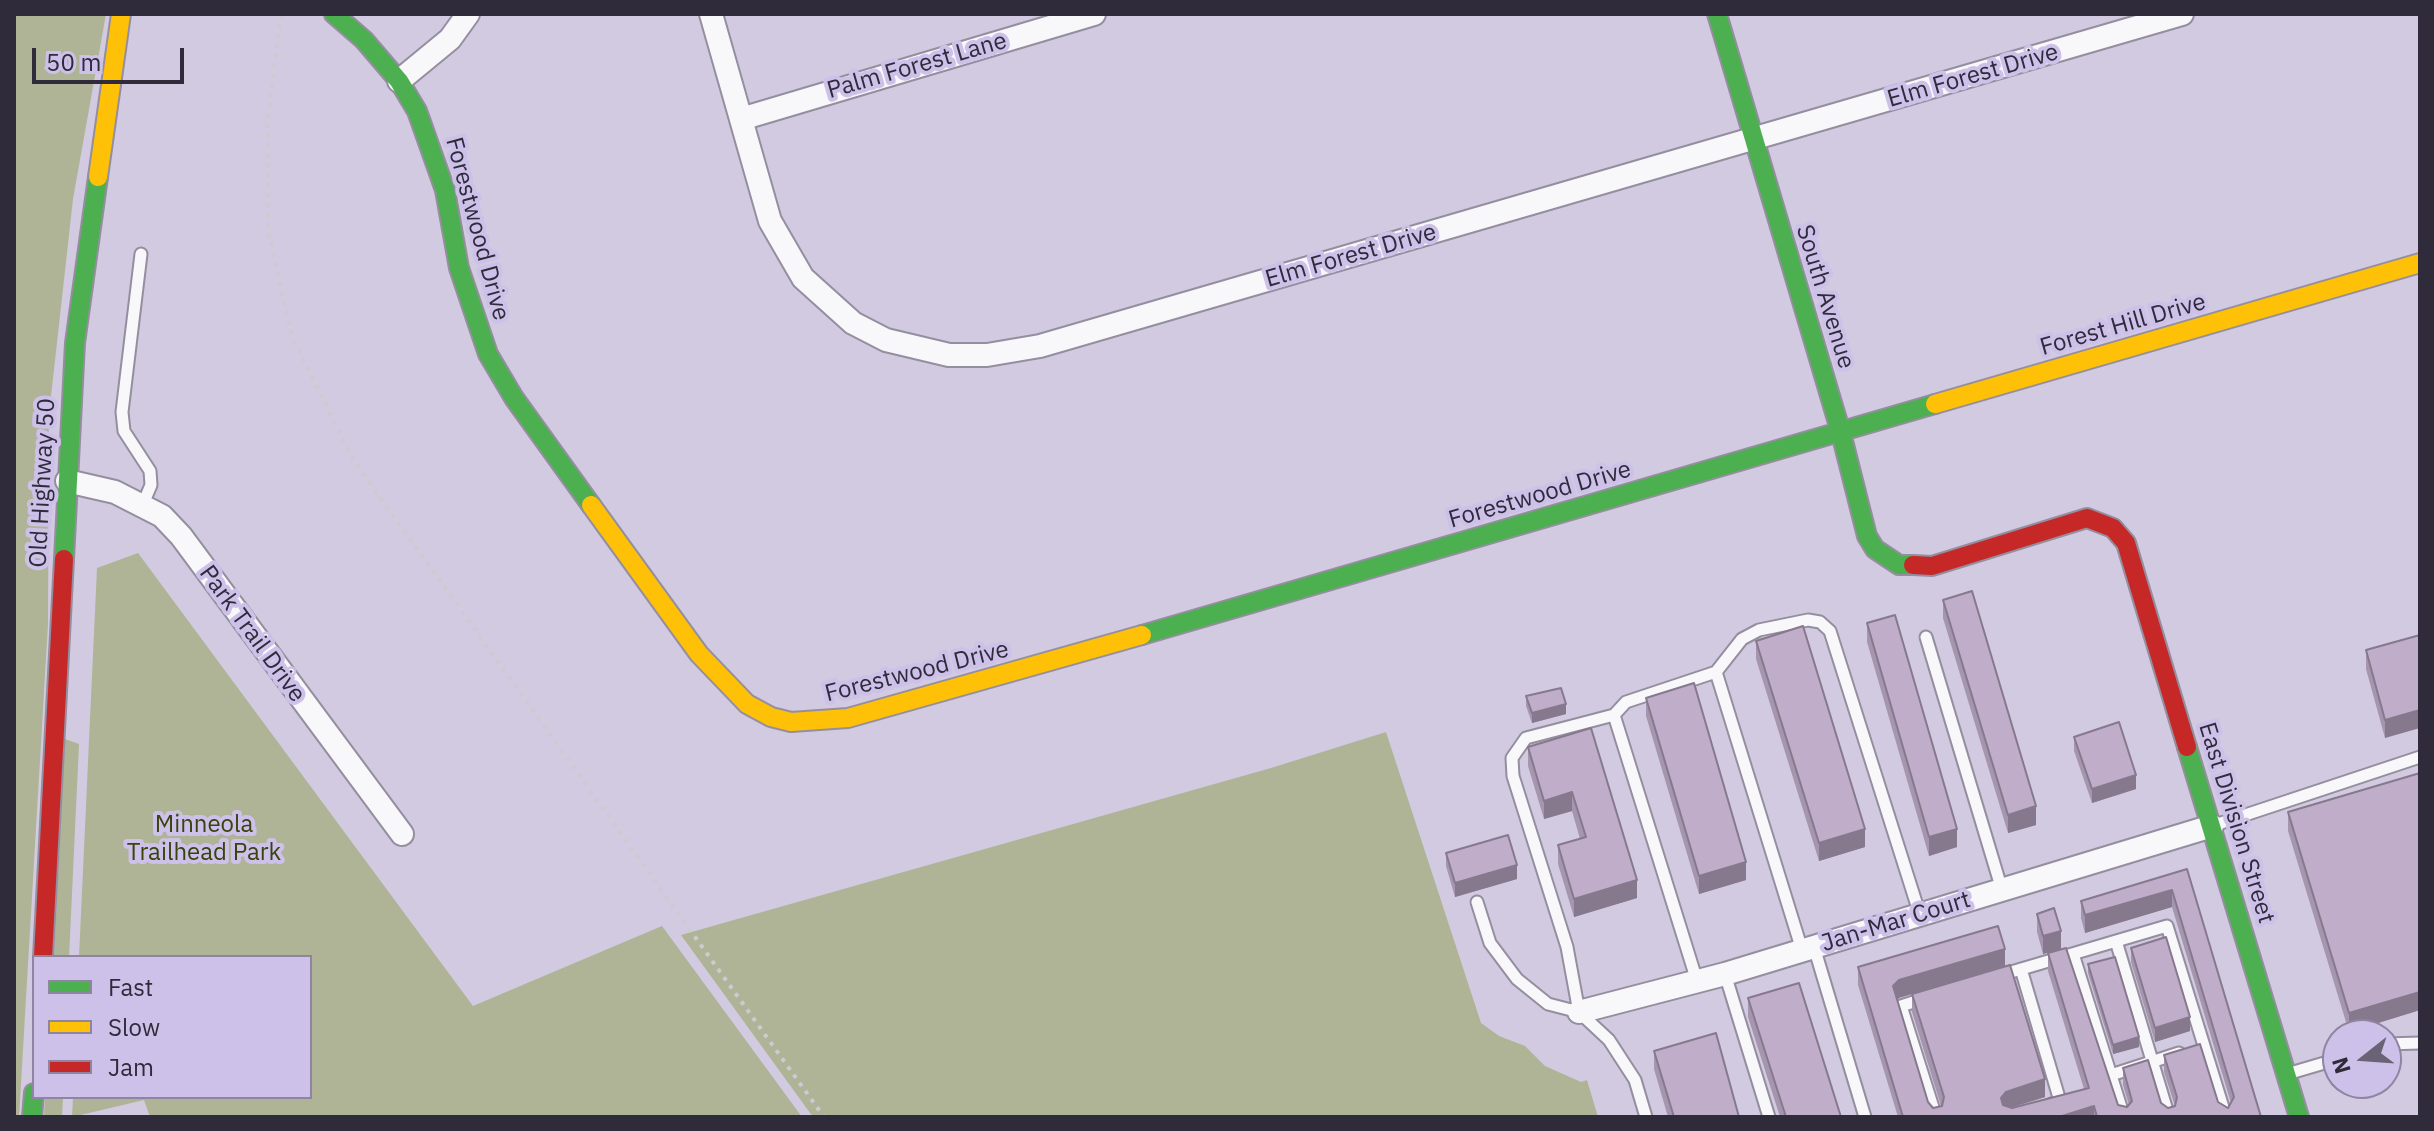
<!DOCTYPE html>
<style>
body{margin:0}
#map{position:relative;width:2434px;height:1131px;overflow:hidden;background:#d2cae0;font-family:"IBM Plex Sans",sans-serif}
canvas{display:block}
.frame{position:absolute;inset:0;border:16px solid #302b3b;pointer-events:none}
.legend{position:absolute;left:32px;top:955px;width:280px;height:144px;box-sizing:border-box;background:#cec1e9;border:2px solid #8f85a3;margin:0;padding:10px 14px;list-style:none;font-size:24px;color:#302b3b}
.legend li{display:flex;align-items:center;gap:16px;height:40px}
.legend b{width:40px;border:2px solid #8f85a3}
.north{position:absolute;left:2322px;top:1019px;width:80px;height:80px;box-sizing:border-box;background:#cec1e9;border:2px solid #8f85a3;border-radius:50%;rotate:253deg;font-size:22px;font-weight:700;line-height:32px;text-align:center;color:#302b3b}
.north::after{content:'';display:block;margin:auto;width:28px;height:36px;background:#696375;clip-path:polygon(50% 0,100% 100%,50% 72%,0 100%)}
.scale{position:absolute;left:32px;top:48px;width:152px;height:36px;box-sizing:border-box;border:4px solid #302b3b;border-top:0;padding-left:10px;font-size:24px;line-height:28px;white-space:nowrap;color:#302b3b;-webkit-text-stroke:6px #cec1e9;paint-order:stroke}
</style>
<div id="map">
<canvas width="2434" height="1131"></canvas>
<div class="frame"></div>
<ul class="legend">
<li><b style="height:10px;background:#4caf50"></b>Fast</li>
<li><b style="height:10px;background:#ffc107"></b>Slow</li>
<li><b style="height:10px;background:#c62828"></b>Jam</li>
</ul>
<div class="north">N</div>
<div class="scale">50 m</div>
</div>
<script>
const c = document.querySelector('canvas').getContext('2d');
c.lineJoin = 'round';
function fillPath(path, color) {
  c.fillStyle = color;
  c.fill(path, 'evenodd');
}
function shape(rows) {
  const path = new Path2D();
  for (const r of rows) {
    path.moveTo(r[0], r[1]);
    for (let i = 2; i < r.length; i += 2) path.lineTo(r[i], r[i + 1]);
  }
  return path;
}
function trace(path, color, width, dash) {
  c.strokeStyle = color;
  c.lineWidth = width;
  c.lineCap = dash ? 'butt' : 'round';
  c.setLineDash(dash || []);
  c.stroke(path);
}
function write(font, color, halo, rows, align = 'center') {
  c.font = font + ' "IBM Plex Sans",sans-serif';
  c.lineWidth = 8;
  c.setLineDash([]);
  c.textBaseline = 'middle';
  c.strokeStyle = halo;
  c.fillStyle = color;
  for (const [text, x, y, turn = 0] of rows) {
    c.save();
    c.translate(x, y);
    c.rotate((+turn || 0) * Math.PI / 180);
    c.textAlign = isNaN(turn) ? turn : align;
    if (halo) c.strokeText(text, 0, 0);
    c.fillText(text, 0, 0);
    c.restore();
  }
}
const green = shape([
 [14,14,106,14,73,199,49,414,48,624,19,1117,14,1117],
 [138,553,473,1006,662,926,802,1117,150,1117,144,1100,72,1117,73,1097,310,1097,310,957,79,957,97,568],
 [1386,732,1481,1023,1499,1036,1525,1046,1545,1066,1581,1082,1587,1080,1598,1117,813,1117,681,935,1271,768],
 [65,739,79,744,69,957,54,957],
 [45,1097,63,1097,62,1117,44,1117]
]);
const path = shape([
 [281,14,267,125,269,235,292,336,352,458,824,1117]
]);
const lane = shape([
 [141,254,122,412,124,431,150,471,151,485,143,504],
 [1926,637,2002,890],
 [1716,672,1802,950],
 [2212,826,2420,757],
 [1477,902,1490,943,1517,979,1548,1004,1579,1012,1609,1040,1635,1080,1646,1117],
 [2116,941,2169,1117],
 [1814,947,1865,1117],
 [2073,954,2124,1117],
 [2021,969,2060,1101,2051,1104],
 [1725,974,1769,1117],
 [2001,975,2167,926,2226,1117],
 [1697,981,1614,715,1626,702,1716,672,1742,639,1759,630,1808,620,1820,622,1830,631,1920,915],
 [1923,999,1901,1006,1936,1117],
 [1579,1012,1567,947,1513,776,1512,758,1526,738,1614,715],
 [2386,1044,2420,1043],
 [2287,1074,2338,1059],
 [2111,1075,2179,1053]
]);
const street = shape([
 [711,14,770,221,803,278,853,323,886,340,949,355,987,355,1040,346,2182,14],
 [399,81,450,39,468,14],
 [741,119,1094,14],
 [67,481,115,492,162,516,181,536,402,834],
 [1579,1012,1725,974,2212,826]
]);
const fast = shape([
 [334,14,364,40,399,81,417,111,445,190,459,268,488,354,514,398,591,505],
 [1717,14,1841,433,1867,536,1875,549,1899,565,1913,565],
 [64,559,75,343,98,177],
 [1142,635,1935,404],
 [2187,747,2299,1117],
 [32,1117,34,1093]
]);
const slow = shape([
 [98,177,121,14],
 [1935,404,2420,263],
 [591,505,699,654,747,704,771,717,791,722,848,718,1142,635]
]);
const jam = shape([
 [1913,565,1932,566,2087,518,2113,528,2126,543,2187,747],
 [43,957,64,559]
]);
const wall = shape([
 [1943,600,2036,825,2008,833,1943,618],
 [1867,623,1957,847,1929,856,1867,642],
 [2420,635,2385,738,2366,669,2366,650],
 [1756,641,1865,847,1819,861,1756,659],
 [1526,696,1566,714,1532,723,1526,706],
 [1646,698,1746,880,1699,894,1646,716],
 [1591,728,1637,898,1574,917,1558,864,1558,845,1580,839,1572,811,1544,819,1528,766,1528,747],
 [2074,737,2136,789,2092,803,2074,751],
 [2420,773,2420,1010,2349,1032,2288,831,2288,812],
 [1446,853,1517,879,1455,897,1446,866],
 [2187,869,2261,1117,1898,1117,1858,985,1858,967,1899,998,1897,999,1928,1102,1933,1108,1941,1106,1912,1012,1912,994,2045,1097,2011,1108,2084,1089,2048,971,2048,953,2118,1105,2127,1107,2129,1105,2123,1085,2123,1068,2168,1108,2175,1106,2164,1072,2164,1055,2218,1102,2228,1108,2231,1103,2172,907,2085,933,2081,918,2081,901],
 [2037,914,2061,949,2043,954,2037,932],
 [2131,948,2190,1031,2155,1042,2131,962],
 [2088,964,2139,1047,2113,1054,2088,973],
 [1748,998,1841,1117,1780,1117,1748,1017],
 [1654,1051,1739,1117,1668,1117,1654,1069]
]);
const shadedWall = shape([
 [1566,704,1566,714,1532,723,1532,713],
 [2420,710,2420,728,2385,738,2385,720],
 [2136,775,2136,789,2092,803,2092,789],
 [1572,792,1572,811,1544,819,1544,801],
 [2036,806,2036,825,2008,833,2008,815],
 [1865,829,1865,847,1819,861,1819,843],
 [1957,829,1957,847,1929,856,1929,837],
 [1746,862,1746,880,1699,894,1699,876],
 [1517,865,1517,879,1455,897,1455,883],
 [1637,880,1637,898,1574,917,1574,899],
 [2172,890,2172,907,2085,933,2085,915],
 [2061,931,2061,949,2043,954,2043,936],
 [2005,949,2005,966,1899,998,1893,1003,1893,986,1899,980],
 [2420,992,2420,1010,2349,1032,2349,1013],
 [2190,1017,2190,1031,2155,1042,2155,1028],
 [2139,1037,2139,1047,2113,1054,2113,1045],
 [2045,1079,2045,1097,2006,1109,2001,1116,2001,1098,2006,1092],
 [2094,1106,2094,1117,2059,1117]
]);
const building = shape([
 [1972,591,2036,806,2008,815,1943,600,1972,591],
 [1895,615,1957,829,1929,837,1867,623,1895,615],
 [1803,626,1865,829,1819,843,1756,641,1803,626],
 [2420,635,2420,710,2385,720,2366,650,2420,635],
 [1694,683,1746,862,1699,876,1646,698,1694,683],
 [1561,688,1566,704,1532,713,1526,696,1561,688],
 [2119,722,2136,775,2092,789,2074,737,2119,722],
 [1591,728,1637,880,1574,899,1558,845,1586,837,1572,792,1544,801,1528,747,1591,728],
 [2420,773,2420,992,2349,1013,2288,812,2420,773],
 [1508,835,1517,865,1455,883,1446,853,1508,835],
 [2187,869,2261,1117,2097,1117,2094,1106,2059,1117,1903,1117,1858,967,1998,926,2005,949,1899,980,1893,986,1928,1102,1933,1108,1942,1106,1944,1097,1912,994,2010,965,2045,1079,2006,1092,2001,1098,2003,1105,2012,1108,2089,1088,2048,953,2066,948,2118,1105,2127,1107,2132,1101,2123,1068,2148,1060,2161,1103,2168,1108,2175,1106,2177,1097,2164,1055,2200,1044,2218,1102,2228,1108,2234,1097,2172,890,2085,915,2081,901,2187,869],
 [2054,908,2061,931,2043,936,2037,914,2054,908],
 [2166,937,2190,1017,2155,1028,2131,948,2166,937],
 [2115,957,2139,1037,2113,1045,2088,964,2115,957],
 [1799,983,1841,1117,1786,1117,1748,998,1799,983],
 [1716,1033,1739,1117,1674,1117,1654,1051,1716,1033]
]);
const streetNames = [
 ["Palm Forest Lane",917,66,-16],
 ["Elm Forest Drive",1973,76,-16],
 ["Forestwood Drive",477,229,75],
 ["Elm Forest Drive",1351,256,-16],
 ["South Avenue",1825,297,73],
 ["Forest Hill Drive",2123,325,-16],
 ["Old Highway 50",43,483,-87],
 ["Forestwood Drive",1540,495,-16],
 ["Park Trail Drive",252,634,54],
 ["Forestwood Drive",917,672,-14],
 ["East Division Street",2236,823,73],
 ["Jan-Mar Court",1896,922,-17]
];
const parkNames = [
 ["Minneola",204,825],
 ["Trailhead Park",204,853]
];
fillPath(green, '#aeb495');
trace(lane, '#948e9f', 15);
trace(street, '#948e9f', 26);
trace(fast, '#948e9f', 22);
trace(slow, '#948e9f', 22);
trace(jam, '#948e9f', 22);
trace(path, '#cdcbd2', 4, [4, 6]);
trace(lane, '#f8f7fa', 11);
trace(street, '#f8f7fa', 22);
trace(fast, '#4caf50', 18);
trace(slow, '#ffc107', 18);
trace(jam, '#c62828', 18);
fillPath(wall, '#a595ae');
fillPath(shadedWall, '#86798d');
fillPath(building, '#c0adca');
trace(building, '#86798d', 2);
write('24px', '#302b3b', '#cec1e9', streetNames);
write('24px', '#38430e', '#cec1e9', parkNames);
</script>
